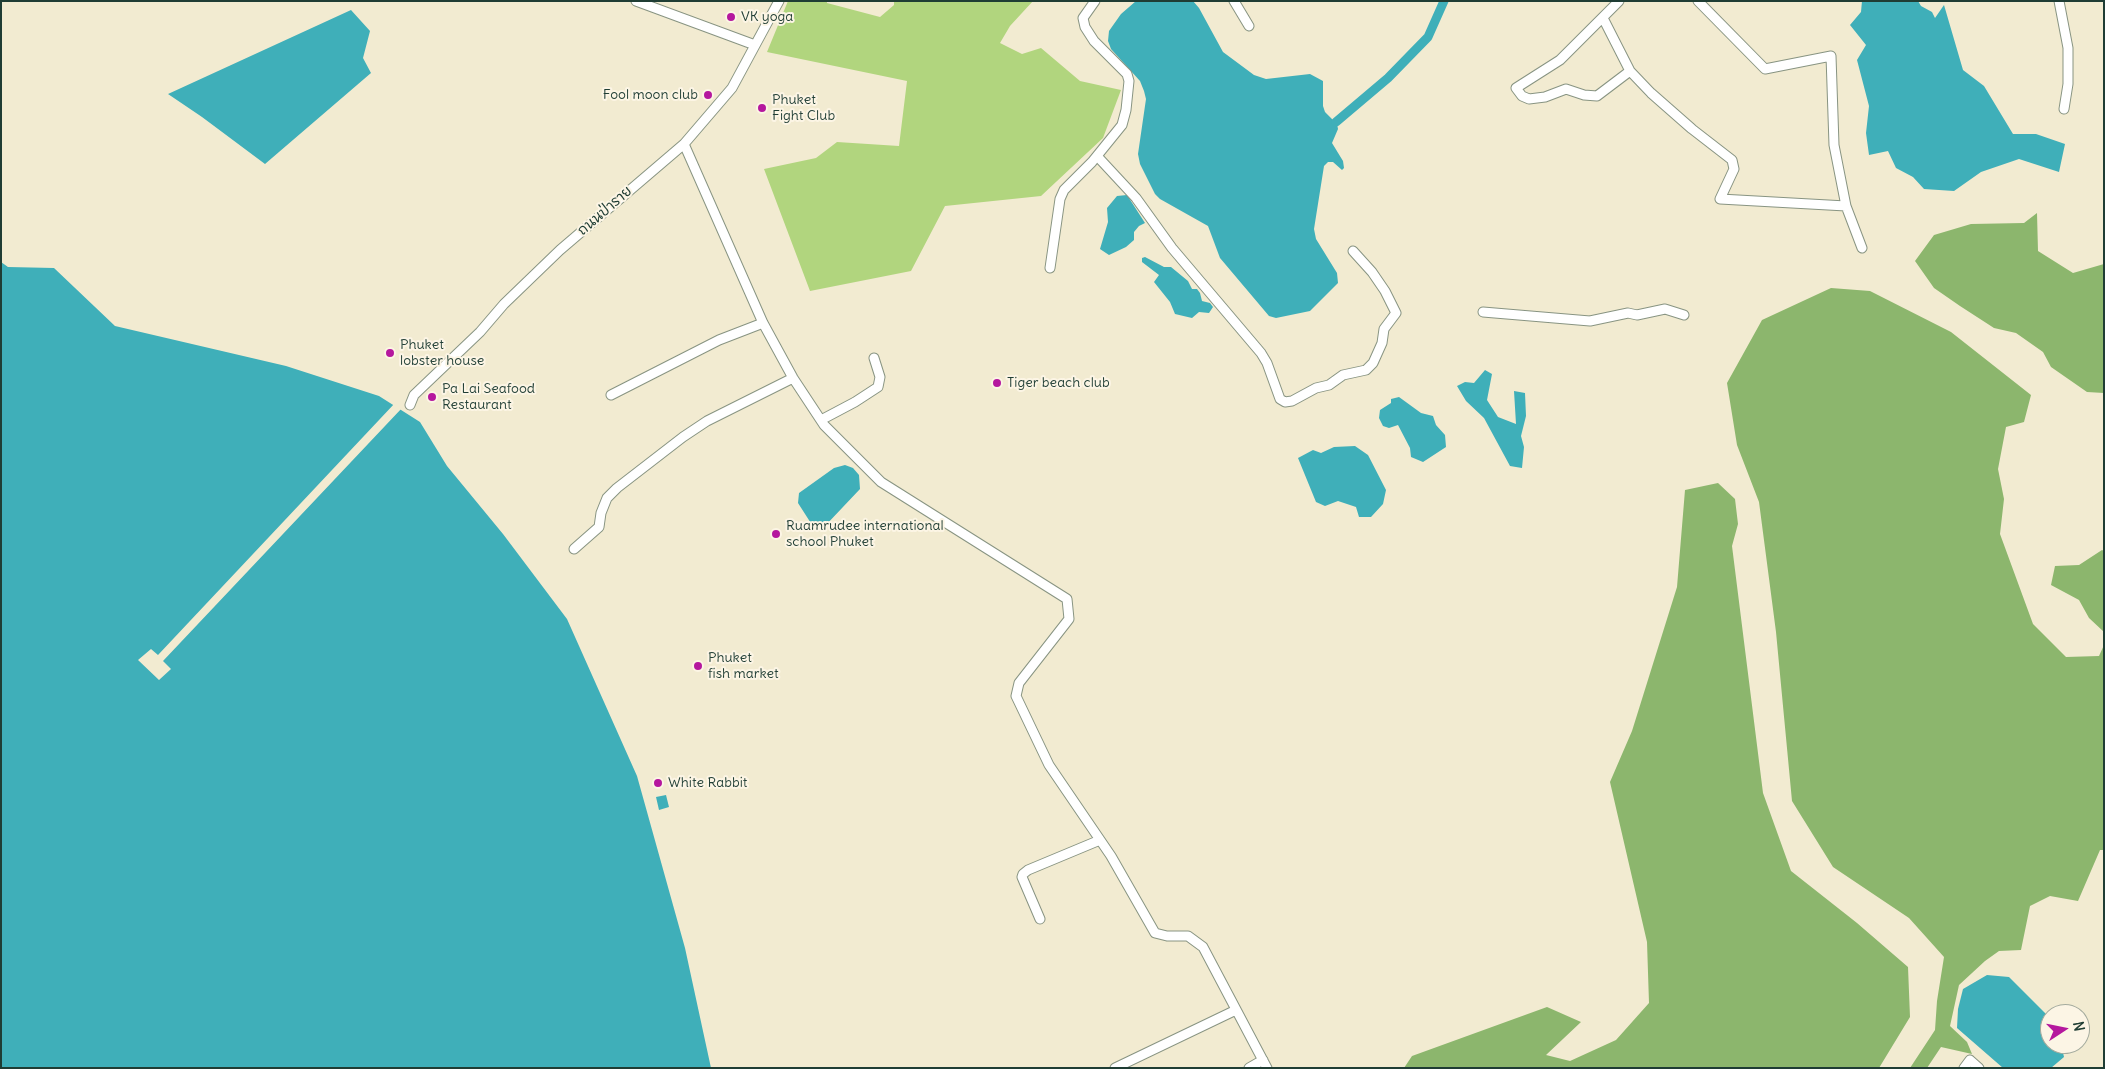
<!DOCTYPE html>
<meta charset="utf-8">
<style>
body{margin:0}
#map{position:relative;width:2105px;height:1069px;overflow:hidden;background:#f2ebd1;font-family:Delius,sans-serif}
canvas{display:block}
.frame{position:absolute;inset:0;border:2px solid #1f3d34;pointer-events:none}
.north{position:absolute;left:2040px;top:1004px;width:50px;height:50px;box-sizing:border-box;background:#fcf5e5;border:1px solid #a4ab9e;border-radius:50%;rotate:79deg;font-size:14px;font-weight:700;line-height:20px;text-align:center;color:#1f3d34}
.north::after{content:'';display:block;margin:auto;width:18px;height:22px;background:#b5179e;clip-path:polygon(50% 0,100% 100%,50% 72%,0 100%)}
</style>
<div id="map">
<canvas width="2105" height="1069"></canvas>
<div class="frame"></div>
<div class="north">N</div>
</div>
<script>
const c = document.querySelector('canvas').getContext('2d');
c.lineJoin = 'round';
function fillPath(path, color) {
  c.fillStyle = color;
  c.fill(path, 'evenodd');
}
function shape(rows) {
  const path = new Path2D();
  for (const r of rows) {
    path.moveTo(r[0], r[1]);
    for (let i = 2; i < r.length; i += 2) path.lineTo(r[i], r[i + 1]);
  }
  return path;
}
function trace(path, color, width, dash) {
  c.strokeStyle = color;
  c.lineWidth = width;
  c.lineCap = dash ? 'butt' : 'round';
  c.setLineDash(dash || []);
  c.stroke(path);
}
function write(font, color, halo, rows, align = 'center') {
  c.font = font + ' Delius,"Playpen Sans Thai",sans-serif';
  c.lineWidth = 4;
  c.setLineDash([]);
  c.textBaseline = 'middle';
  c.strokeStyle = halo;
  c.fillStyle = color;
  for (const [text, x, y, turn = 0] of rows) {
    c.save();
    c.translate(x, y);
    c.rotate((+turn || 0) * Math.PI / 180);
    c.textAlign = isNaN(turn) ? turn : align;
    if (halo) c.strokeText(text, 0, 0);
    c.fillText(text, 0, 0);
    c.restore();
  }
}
const green = shape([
 [788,1,827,1,827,3,880,17,894,5,894,1,1033,1,1010,26,1000,43,1022,54,1041,48,1080,81,1121,90,1103,138,1041,196,945,206,911,271,810,291,764,169,816,158,837,142,899,146,907,81,767,52]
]);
const forest = shape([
 [2037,213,2038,251,2073,273,2104,264,2104,393,2087,392,2051,367,2043,352,2016,333,1994,328,1960,306,1934,288,1915,261,1934,235,1971,224,2024,223],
 [1831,288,1870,291,1951,332,2031,395,2024,422,2006,427,1998,469,2004,499,2000,534,2033,624,2066,657,2099,656,2104,645,2104,850,2100,850,2078,901,2050,896,2030,906,2021,950,1999,951,1985,961,1959,985,1950,1026,1967,1042,1972,1054,1941,1047,1927,1068,1910,1068,1935,1030,1937,1001,1944,957,1909,918,1833,867,1792,801,1776,632,1759,502,1737,445,1727,383,1762,320],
 [1718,483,1735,499,1738,524,1732,546,1763,793,1791,871,1857,923,1908,967,1910,1017,1879,1068,1404,1068,1412,1056,1547,1007,1581,1022,1546,1055,1570,1061,1616,1040,1649,1003,1647,942,1610,782,1632,731,1677,587,1685,490],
 [2102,550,2104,551,2104,632,2089,618,2079,600,2051,585,2055,566,2079,565]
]);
const water = shape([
 [1136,1,1193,1,1199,8,1223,52,1254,75,1266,79,1310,74,1323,81,1323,106,1325,112,1337,124,1338,129,1332,143,1343,161,1344,168,1342,170,1333,162,1328,162,1324,166,1314,229,1316,239,1337,273,1338,283,1310,311,1276,318,1269,316,1220,258,1208,226,1160,199,1155,194,1140,164,1138,154,1146,99,1144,91,1140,81,1111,49,1108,41,1109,31,1121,14],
 [1862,1,1918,1,1921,6,1932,12,1935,18,1944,5,1963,70,1984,86,2013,134,2036,134,2065,144,2059,172,2019,159,1981,172,1954,191,1924,189,1913,177,1896,168,1888,151,1869,155,1866,133,1869,106,1857,60,1866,45,1850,25,1861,12],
 [351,10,370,31,363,58,371,73,265,164,202,117,168,94],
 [1127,195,1145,223,1139,226,1134,232,1134,240,1126,247,1109,255,1100,249,1108,222,1107,208,1117,196],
 [1145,257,1164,267,1171,267,1188,281,1192,289,1197,289,1200,293,1202,301,1210,303,1213,307,1209,313,1199,312,1192,318,1175,314,1170,302,1154,282,1159,275,1142,262,1142,258],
 [1,262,8,267,54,268,115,326,286,366,379,396,420,422,447,466,503,534,567,619,637,776,685,948,711,1068,1,1068],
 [1485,370,1492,374,1487,400,1498,417,1516,424,1514,391,1525,393,1526,416,1521,436,1524,447,1522,468,1510,466,1484,418,1466,401,1457,386,1465,382,1474,383],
 [1399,397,1421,413,1433,416,1436,425,1445,435,1446,447,1423,462,1411,457,1410,448,1398,425,1389,428,1383,426,1379,418,1380,410,1391,403,1391,399],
 [1355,446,1368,455,1386,490,1383,504,1371,517,1359,517,1356,507,1338,501,1325,506,1316,502,1298,458,1313,450,1321,453,1334,447],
 [845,465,853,468,859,475,860,489,825,526,819,529,814,528,798,503,799,493,834,468],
 [666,795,669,807,659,810,656,797],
 [1987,975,2009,977,2050,1018,2050,1044,2061,1044,2064,1057,2051,1068,2003,1068,1957,1028,1958,1009,1963,989]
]);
const pier = shape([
 [395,403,402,408,163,661,171,669,159,680,138,660,151,649,158,655]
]);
const canal = shape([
 [1336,122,1388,78,1428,37,1444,1]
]);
const street = shape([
 [636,1,755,45],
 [1234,1,1249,26],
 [1698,1,1765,69,1831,56,1834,145,1846,206,1862,248],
 [2059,1,2068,48,2068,84,2064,109],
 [1603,18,1630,71,1597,96,1584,95,1566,89,1545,97,1529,99,1522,96,1516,88,1560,60,1619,1],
 [1630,71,1651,93,1692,129,1732,160,1734,169,1720,199,1846,206],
 [684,144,763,323,793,378,824,425,881,482,1067,599,1069,619,1019,683,1016,696,1049,765,1111,856,1155,933,1167,936,1188,936,1203,947,1267,1068],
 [1097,156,1136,198,1172,248,1261,353,1267,363,1280,399,1285,402,1292,401,1316,388,1329,385,1343,375,1366,370,1373,363,1382,343,1384,329,1396,313,1385,291,1372,272,1353,251],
 [1050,268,1060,199,1064,190,1092,162,1122,125,1126,110,1129,81,1127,74,1094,41,1085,27,1083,18,1095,1],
 [1483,312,1590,321,1628,313,1637,315,1665,309,1684,315],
 [611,395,719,340,763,323],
 [410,405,414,395,480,332,504,304,560,250,684,144,732,88,779,1],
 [821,420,855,402,878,387,880,377,874,358],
 [574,549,599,527,601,513,607,498,617,488,683,437,707,421,793,378],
 [1040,919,1022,877,1023,874,1028,870,1100,840],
 [1115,1068,1236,1010],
 [1249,1068,1263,1060],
 [1964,1068,1970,1060,1979,1068]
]);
const markers = [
 [731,17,5,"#b5179e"],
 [708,95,5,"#b5179e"],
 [762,108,5,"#b5179e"],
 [390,353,5,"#b5179e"],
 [997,383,5,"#b5179e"],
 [432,397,5,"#b5179e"],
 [776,534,5,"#b5179e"],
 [698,666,5,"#b5179e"],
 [658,783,5,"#b5179e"]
];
const poiNames = [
 ["VK yoga",741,17],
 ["Fool moon club",698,95,"right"],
 ["Phuket",772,100],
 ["Fight Club",772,116],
 ["Phuket",400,345],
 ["lobster house",400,361],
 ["Tiger beach club",1007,383],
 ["Pa Lai Seafood",442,389],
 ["Restaurant",442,405],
 ["Ruamrudee international",786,526],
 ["school Phuket",786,542],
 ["Phuket",708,658],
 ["fish market",708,674],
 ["White Rabbit",668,783]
];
const streetNames = [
 ["ถนนป่าราย",605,211,-41]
];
fillPath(green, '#b1d57e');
fillPath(forest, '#8cb66d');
fillPath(water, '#3fafb9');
fillPath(pier, '#f2ebd1');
trace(canal, '#3fafb9', 9);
trace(street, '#889482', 11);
trace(street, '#fff', 9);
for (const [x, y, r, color] of markers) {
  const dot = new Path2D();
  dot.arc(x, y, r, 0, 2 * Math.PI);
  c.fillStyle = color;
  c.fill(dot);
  trace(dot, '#fcf5e5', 2);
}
write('14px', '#1f3d34', '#fcf5e5', poiNames, 'left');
write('14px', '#1f3d34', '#fcf5e5', streetNames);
</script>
